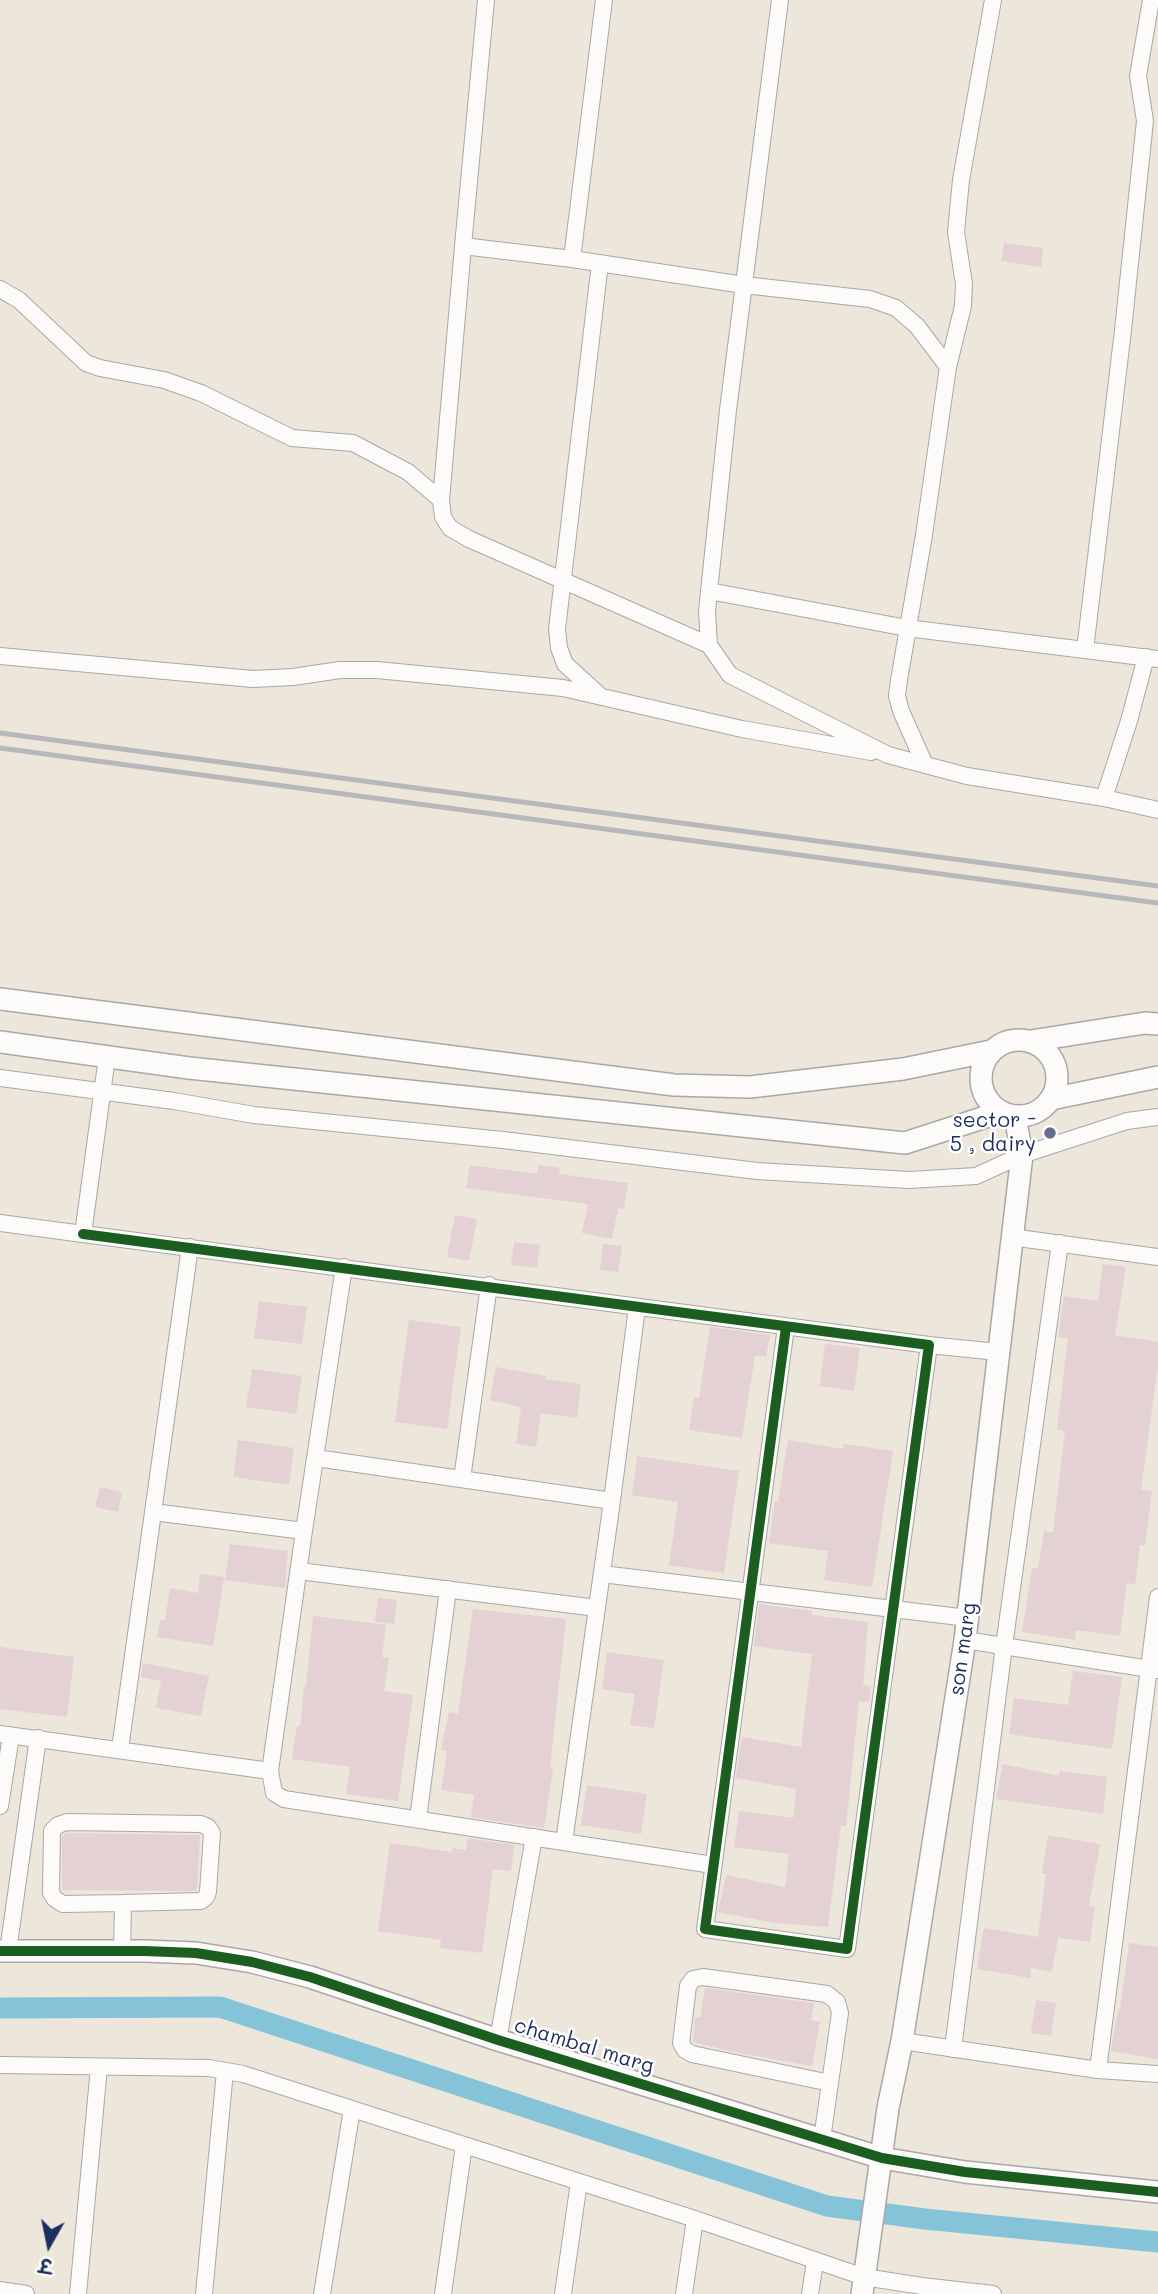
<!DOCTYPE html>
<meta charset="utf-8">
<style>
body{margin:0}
#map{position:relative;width:1158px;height:2294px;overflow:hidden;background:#ece6db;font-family:Mali,"Playpen Sans Deva",sans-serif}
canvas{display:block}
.north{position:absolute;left:14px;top:2210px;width:70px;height:70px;-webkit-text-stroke:5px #fff;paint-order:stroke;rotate:189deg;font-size:19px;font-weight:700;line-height:28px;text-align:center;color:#1b2f5e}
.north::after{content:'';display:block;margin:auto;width:24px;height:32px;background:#1b2f5e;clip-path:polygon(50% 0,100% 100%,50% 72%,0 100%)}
</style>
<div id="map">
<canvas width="1158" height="2294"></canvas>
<div class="north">उ</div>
</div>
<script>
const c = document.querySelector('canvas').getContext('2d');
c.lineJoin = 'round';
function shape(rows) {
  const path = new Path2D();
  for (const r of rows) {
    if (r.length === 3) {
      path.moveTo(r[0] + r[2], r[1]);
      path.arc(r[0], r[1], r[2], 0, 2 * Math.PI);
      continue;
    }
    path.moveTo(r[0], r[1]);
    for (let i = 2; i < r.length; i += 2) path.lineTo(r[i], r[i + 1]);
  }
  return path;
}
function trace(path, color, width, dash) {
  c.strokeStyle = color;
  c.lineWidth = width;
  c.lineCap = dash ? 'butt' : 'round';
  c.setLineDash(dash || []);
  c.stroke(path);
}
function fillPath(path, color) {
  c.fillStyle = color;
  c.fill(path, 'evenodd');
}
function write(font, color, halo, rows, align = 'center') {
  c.font = font + ' Mali,sans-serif';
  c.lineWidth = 5;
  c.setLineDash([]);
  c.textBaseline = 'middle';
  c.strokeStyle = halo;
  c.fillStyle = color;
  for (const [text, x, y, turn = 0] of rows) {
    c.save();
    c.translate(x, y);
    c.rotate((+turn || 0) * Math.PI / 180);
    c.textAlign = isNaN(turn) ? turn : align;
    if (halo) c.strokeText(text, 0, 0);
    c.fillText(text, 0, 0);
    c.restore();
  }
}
const canal = shape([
 [0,2008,220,2007,827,2206,925,2219,1158,2242]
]);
const building = shape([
 [1004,243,1043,248,1041,267,1001,261],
 [470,1165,537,1174,538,1165,560,1168,559,1174,628,1183,624,1209,618,1208,612,1239,582,1233,588,1204,466,1188],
 [455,1215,477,1219,469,1261,447,1257],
 [514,1242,540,1245,537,1268,511,1265],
 [603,1244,622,1246,618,1272,600,1270],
 [1103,1264,1126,1267,1115,1335,1158,1342,1158,1365,1141,1490,1152,1491,1145,1545,1140,1545,1135,1584,1127,1583,1120,1636,1076,1630,1075,1640,1022,1632,1032,1568,1038,1568,1044,1531,1053,1532,1065,1431,1057,1430,1068,1338,1058,1337,1064,1296,1098,1301],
 [259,1301,307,1307,302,1344,254,1338],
 [409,1320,461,1327,447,1429,395,1422],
 [710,1327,770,1335,766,1357,755,1355,742,1438,689,1430,694,1397,699,1398],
 [825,1344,860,1348,854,1391,820,1386],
 [496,1367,546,1376,545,1379,581,1384,577,1418,541,1413,536,1447,516,1444,521,1407,490,1400],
 [252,1369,302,1376,296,1414,246,1407],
 [238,1440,294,1448,289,1485,233,1477],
 [788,1440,843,1449,844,1444,893,1451,872,1587,824,1580,828,1551,769,1543,775,1501,778,1502],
 [637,1456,739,1471,724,1573,669,1565,678,1502,632,1495],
 [100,1487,122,1492,118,1512,95,1507],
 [230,1544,288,1551,285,1588,225,1580],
 [200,1574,224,1577,213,1646,157,1637,160,1620,165,1621,170,1588,198,1593],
 [378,1598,397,1600,394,1624,375,1622],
 [759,1604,812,1611,812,1615,868,1622,863,1685,871,1686,869,1702,859,1701,846,1826,841,1825,828,1927,775,1923,718,1912,726,1875,785,1887,789,1854,734,1847,739,1811,793,1818,796,1789,736,1778,742,1737,801,1747,812,1654,754,1646],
 [473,1609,566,1619,550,1768,553,1768,544,1828,471,1817,474,1795,441,1790,447,1751,441,1750,449,1712,458,1714],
 [313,1616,386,1625,382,1657,389,1658,384,1691,413,1695,398,1801,346,1794,350,1767,292,1759,297,1726,300,1726,304,1687,306,1687],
 [0,1647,74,1657,67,1717,0,1709],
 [607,1652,664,1660,654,1728,630,1725,635,1694,602,1689],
 [143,1663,209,1676,201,1716,156,1708,161,1681,141,1677],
 [1073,1671,1122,1677,1112,1749,1009,1734,1014,1698,1068,1705],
 [1003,1764,1059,1776,1060,1771,1107,1777,1103,1814,996,1799],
 [587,1785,647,1794,641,1834,581,1825],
 [69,1833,200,1835,197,1891,62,1890,62,1835],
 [1048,1835,1100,1844,1089,1906,1095,1907,1090,1942,1058,1938,1052,1972,1031,1968,1030,1978,977,1969,984,1928,1038,1937,1046,1874,1042,1873],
 [468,1838,514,1845,511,1871,493,1869,482,1953,440,1948,441,1940,378,1931,390,1843,452,1852,453,1848,466,1850],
 [1129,1943,1158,1947,1158,2059,1111,2051,1118,2009,1120,2009],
 [705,1988,814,2003,811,2020,820,2022,812,2066,734,2052,693,2042,695,2017,700,2018],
 [1036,2000,1056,2003,1051,2036,1031,2033]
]);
const minor = shape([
 [486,0,463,246,572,259,744,285,870,299,896,308,917,326,948,367],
 [780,0,728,410,707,611,709,645,730,675,888,755,967,776,1104,798,1158,810],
 [463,246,441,500,443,517,450,528,469,539,709,645],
 [572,259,604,0],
 [0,289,19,300,86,363,100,368,164,380,201,393,292,438,353,443,408,472,441,500],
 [709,591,907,628,1158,659],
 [1085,650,1123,330,1145,121,1138,76,1151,0],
 [0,656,253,679,293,677,340,670,377,670,563,688,742,729,871,752],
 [598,694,565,664,559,648,557,629,600,263],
 [925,765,901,711,897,696,899,680,924,535,948,367,963,306,964,284,956,232,961,180,993,0],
 [1104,798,1129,721,1146,657],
 [0,1078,174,1101,254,1115,503,1140,757,1171,909,1180,976,1176,1022,1155,1127,1121,1158,1117],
 [0,1223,83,1234,107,1057],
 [83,1234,929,1345,847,1949,705,1929,786,1327],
 [1011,1237,1158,1257],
 [929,1345,998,1352],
 [316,1458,612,1501,564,1842],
 [462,1479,489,1285],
 [612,1501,637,1307],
 [153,1512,304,1531,270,1771],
 [304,1531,344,1267],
 [299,1571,597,1608],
 [602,1574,968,1618],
 [965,1640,1156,1670],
 [0,1734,270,1771,274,1793,284,1799,713,1865],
 [120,1749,190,1247],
 [0,1806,11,1736],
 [418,1819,448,1589],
 [8,1951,38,1738],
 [122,1951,123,1903,201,1901,206,1897,208,1892,212,1833,208,1827,201,1824,67,1822,58,1825,52,1831,51,1893,55,1899,63,1904,123,1903],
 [498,2040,534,1837],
 [902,2041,1098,2070,1158,2074],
 [953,2049,1004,1646,1060,1243],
 [0,2065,209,2068,243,2074,695,2219,864,2277,922,2286,993,2294],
 [1098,2070,1158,1597],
 [822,2139,840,2013,837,2002,827,1994,703,1977,693,1979,688,1986,681,2043,685,2050,692,2054,830,2083],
 [0,2290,26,2294],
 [78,2294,99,2067],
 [204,2294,225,2071],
 [322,2294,352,2109],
 [443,2294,464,2145],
 [563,2294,579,2182],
 [684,2294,695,2219],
 [810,2294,815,2262]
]);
const tertiary = shape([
 [0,999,674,1085,750,1087,903,1069,991,1051],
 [1019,1078,38],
 [1031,1041,1145,1023,1158,1024],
 [0,1042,189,1068,905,1143,1001,1112],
 [1051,1099,1158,1077],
 [0,1951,144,1951,196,1953,252,1962,310,1977,498,2040,882,2158,965,2172,1158,2192],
 [862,2294,888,2108,902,2041,965,1640,1022,1155,1015,1116]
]);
const rail = shape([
 [0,733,1158,886],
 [0,748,1158,903]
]);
const cycleway = shape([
 [83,1234,929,1345,847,1949,705,1929,786,1327],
 [0,1951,144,1951,196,1953,252,1962,310,1977,498,2040,882,2158,965,2172,1158,2192]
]);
const markers = [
 [1050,1133,7,"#646f8a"]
];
const poiNames = [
 ["sector -",1036,1121],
 ["5 , dairy",1036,1145]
];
const streetNames = [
 ["son marg",963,1649,-82],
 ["chambal marg",584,2046,17]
];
trace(canal, '#85c4d8', 21);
fillPath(building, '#e3d1d3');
trace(minor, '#a8a8a7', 18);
trace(tertiary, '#a8a8a7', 24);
trace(minor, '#fcfbfa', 16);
trace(tertiary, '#fcfbfa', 21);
trace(rail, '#b6b8bc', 5);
trace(cycleway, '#1b5e20', 10);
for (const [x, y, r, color] of markers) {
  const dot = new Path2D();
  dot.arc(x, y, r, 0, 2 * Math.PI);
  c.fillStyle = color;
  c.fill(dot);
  trace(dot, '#fff', 2.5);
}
write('21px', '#1b2f5e', '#fff', poiNames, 'right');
write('21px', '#1b2f5e', '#fff', streetNames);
</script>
